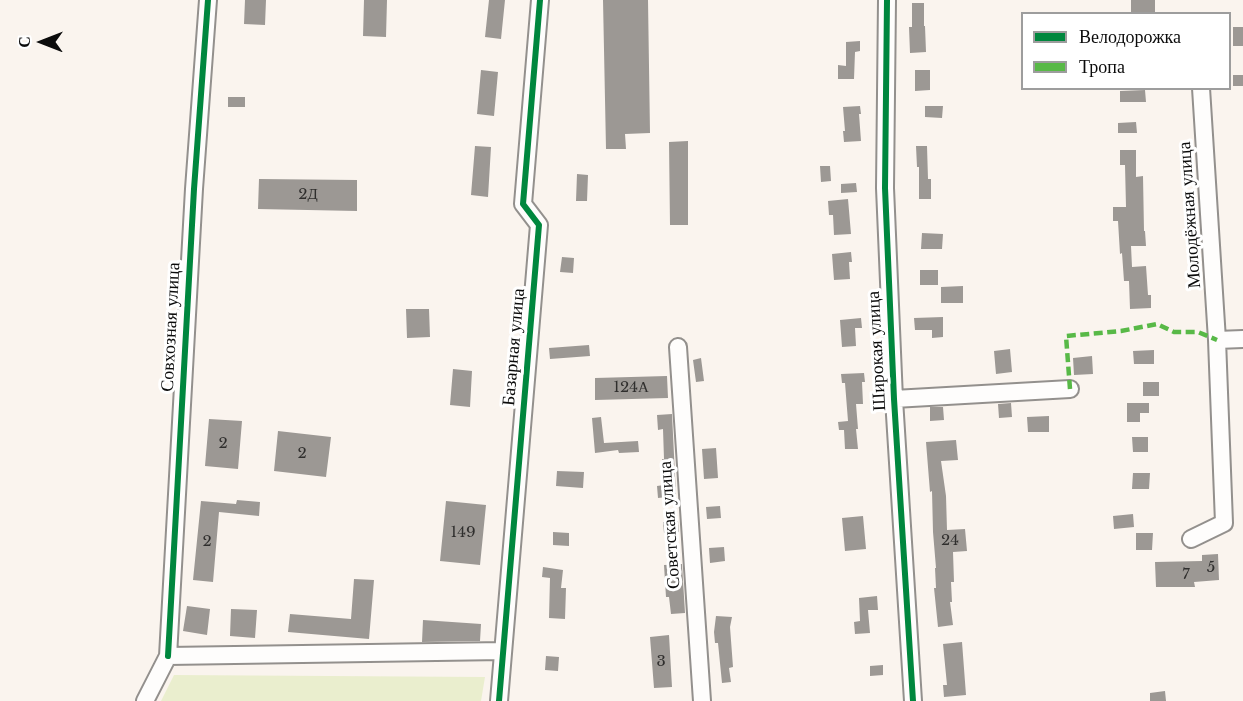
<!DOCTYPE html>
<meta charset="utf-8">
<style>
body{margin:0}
#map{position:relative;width:1243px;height:701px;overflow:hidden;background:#faf4ee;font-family:"Libre Baskerville",serif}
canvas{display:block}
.legend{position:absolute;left:1021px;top:12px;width:210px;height:78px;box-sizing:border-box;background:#fff;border:2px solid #9d9d9d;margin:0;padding:8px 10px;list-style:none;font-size:18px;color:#0b0b0b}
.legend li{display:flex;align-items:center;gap:12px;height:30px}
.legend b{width:30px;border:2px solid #9d9d9d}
.north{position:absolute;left:12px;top:12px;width:60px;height:60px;-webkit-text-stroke:4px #fff;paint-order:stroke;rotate:270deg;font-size:16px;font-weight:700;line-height:24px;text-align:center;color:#0b0b0b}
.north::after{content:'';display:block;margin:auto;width:21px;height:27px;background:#0b0b0b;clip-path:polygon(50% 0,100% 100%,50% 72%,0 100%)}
</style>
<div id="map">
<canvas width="1243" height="701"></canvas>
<ul class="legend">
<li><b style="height:8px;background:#00873e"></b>Велодорожка</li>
<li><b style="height:8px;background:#58b947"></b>Тропа</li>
</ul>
<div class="north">С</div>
</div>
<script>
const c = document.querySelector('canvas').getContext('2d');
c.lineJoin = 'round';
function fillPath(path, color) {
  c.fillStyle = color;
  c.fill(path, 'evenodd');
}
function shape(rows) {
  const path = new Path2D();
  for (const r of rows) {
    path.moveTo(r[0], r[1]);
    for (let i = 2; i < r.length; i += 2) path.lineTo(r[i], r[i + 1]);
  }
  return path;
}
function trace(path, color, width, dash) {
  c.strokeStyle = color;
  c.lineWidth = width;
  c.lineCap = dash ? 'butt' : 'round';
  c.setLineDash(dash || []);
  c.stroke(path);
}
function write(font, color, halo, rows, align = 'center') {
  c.font = font + ' "Libre Baskerville",serif';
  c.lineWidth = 6;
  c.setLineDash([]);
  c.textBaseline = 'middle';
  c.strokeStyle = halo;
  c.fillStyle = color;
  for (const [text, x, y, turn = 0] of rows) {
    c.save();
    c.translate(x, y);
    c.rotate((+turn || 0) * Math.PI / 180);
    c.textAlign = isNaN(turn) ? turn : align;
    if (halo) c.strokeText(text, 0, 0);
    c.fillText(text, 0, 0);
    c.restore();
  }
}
const green = shape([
 [174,675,485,677,481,701,161,701]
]);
const building = shape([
 [245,0,266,0,265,25,244,24],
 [364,0,387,0,386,37,363,36],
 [489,0,505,0,501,39,485,37],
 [603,0,648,0,650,133,625,134,626,149,606,149],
 [1131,0,1155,0,1155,13,1131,13],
 [912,3,924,3,924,26,925,26,926,52,910,53,909,27,912,27],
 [1233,27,1243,27,1243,46,1233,46],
 [860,41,860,51,855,52,854,79,838,79,838,65,846,66,846,42],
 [481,70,498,72,494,116,477,114],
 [915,70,930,70,930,90,915,91],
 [1233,75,1243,75,1243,86,1233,86],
 [1145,90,1146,102,1120,102,1120,91],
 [228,97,245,97,245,107,228,107],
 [860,106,861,114,859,114,861,141,844,142,843,131,845,131,843,107],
 [925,106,943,106,942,118,925,117],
 [1136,122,1137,133,1118,133,1118,123],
 [688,141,688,225,670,225,669,142],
 [475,146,491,147,488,197,471,195],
 [916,146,927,146,928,179,931,179,931,199,919,199,919,167,917,167],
 [1120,150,1136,150,1136,177,1143,176,1144,231,1145,231,1146,246,1131,246,1132,267,1146,266,1148,295,1151,295,1151,308,1130,309,1129,281,1124,281,1122,253,1120,254,1118,221,1113,221,1113,207,1126,207,1125,165,1120,165],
 [820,166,830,166,831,181,821,182],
 [577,174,588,175,587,201,576,201],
 [259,179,357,180,357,211,258,209],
 [856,183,857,192,841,193,841,184],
 [848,199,851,234,834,235,833,215,829,215,828,201],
 [922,233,943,234,942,249,921,249],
 [851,252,852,262,849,262,850,279,834,280,832,254],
 [562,257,574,258,573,273,560,272],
 [920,270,938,270,938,285,920,285],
 [963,286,963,303,941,303,941,287],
 [406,309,429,309,430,337,407,338],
 [943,317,943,337,932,338,932,330,915,330,914,318],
 [861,318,862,328,855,328,856,346,842,347,840,320],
 [589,345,590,356,550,359,549,348],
 [1010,349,1012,372,996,374,994,351],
 [1154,350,1154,364,1134,364,1133,351],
 [1092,356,1093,374,1074,375,1073,358],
 [701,358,704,381,696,382,693,360],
 [453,369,472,371,470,407,450,405],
 [864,373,865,382,862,382,863,404,856,404,858,429,856,429,858,449,845,449,844,430,839,430,838,422,848,421,845,383,842,383,841,374],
 [667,376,668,398,595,400,595,378],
 [1143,382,1159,382,1159,396,1143,396],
 [1011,403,1012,417,999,418,998,404],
 [1127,403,1149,403,1149,413,1140,413,1140,422,1127,422],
 [930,407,943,407,944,420,930,421],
 [672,414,676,496,658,498,657,486,664,485,662,459,664,459,663,429,658,430,657,415],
 [1049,416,1049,432,1028,432,1027,417],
 [601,417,604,443,638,441,639,452,619,453,618,450,595,453,592,418],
 [209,419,242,421,238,469,205,466],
 [278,431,331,437,326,477,274,471],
 [1132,437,1148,437,1148,452,1133,452],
 [956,440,958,460,941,461,946,496,947,530,965,529,967,551,953,552,954,582,951,582,952,602,950,602,953,625,938,627,934,588,936,588,935,568,936,568,933,532,932,491,930,492,926,442],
 [716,448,718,478,704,479,702,449],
 [557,471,584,472,583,488,556,486],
 [1133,473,1150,473,1149,489,1132,489],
 [237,500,260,502,259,516,219,512,213,582,193,580,201,501,236,504],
 [446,501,486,505,480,565,440,561],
 [720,506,721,518,707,519,706,507],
 [1133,514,1134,527,1114,529,1113,516],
 [863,516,866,549,845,551,842,518],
 [678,521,679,532,664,533,663,522],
 [553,532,569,533,569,546,553,545],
 [1136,533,1153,533,1152,550,1136,550],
 [724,547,725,561,710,563,709,548],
 [1218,554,1219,580,1194,582,1195,587,1156,587,1155,562,1202,561,1202,555],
 [682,564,685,613,671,614,669,597,666,597,664,565],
 [543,567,563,570,561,588,566,588,565,619,549,618,550,578,542,577],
 [354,579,374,580,369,639,288,632,290,614,351,619],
 [877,596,878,610,868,610,870,633,855,634,854,622,860,621,859,598],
 [187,606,210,609,207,635,183,631],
 [231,609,257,610,255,638,230,636],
 [716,616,732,617,730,627,733,667,729,668,731,682,722,683,718,643,715,643,714,632],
 [423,620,481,624,480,641,422,642],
 [669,635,672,687,654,688,650,637],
 [962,642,966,695,944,697,943,685,947,685,943,644],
 [546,656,559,657,558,671,545,670],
 [883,665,883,675,870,676,870,666],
 [1165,691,1166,701,1150,701,1150,693]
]);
const minor = shape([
 [887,0,885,188,894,399,913,701],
 [1217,340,1243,339],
 [678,347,702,701],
 [894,399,1070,389],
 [1191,539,1224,523,1217,340,1201,88],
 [168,656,194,189,208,0],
 [145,701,168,656,503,651],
 [499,701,539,225,523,204,540,0]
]);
const quiet = shape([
 [1070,389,1066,336,1121,331,1157,324,1174,332,1198,332,1217,340]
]);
const cycleway = shape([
 [887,0,885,188,894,399,913,701],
 [168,656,194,189,208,0],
 [499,701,539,225,523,204,540,0]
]);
const numberNames = [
 ["2Д",308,195],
 ["124А",631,388],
 ["2",223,444],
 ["2",302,454],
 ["149",463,533],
 ["24",950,541],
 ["2",207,542],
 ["5",1211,568],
 ["7",1186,575],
 ["3",661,662]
];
const streetNames = [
 ["Молодёжная улица",1190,215,-94],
 ["Совхозная улица",171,327,-87],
 ["Базарная улица",514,347,-85],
 ["Широкая улица",877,351,-93],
 ["Советская улица",670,525,-94]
];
fillPath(green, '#eaeece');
fillPath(building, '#9c9894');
trace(minor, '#93908d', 20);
trace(minor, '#fefdfc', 16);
trace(quiet, '#58b947', 4.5, [9, 4.5]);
trace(cycleway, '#00873e', 6);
write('15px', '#2f2e2d', null, numberNames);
write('18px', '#0b0b0b', '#fff', streetNames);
</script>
